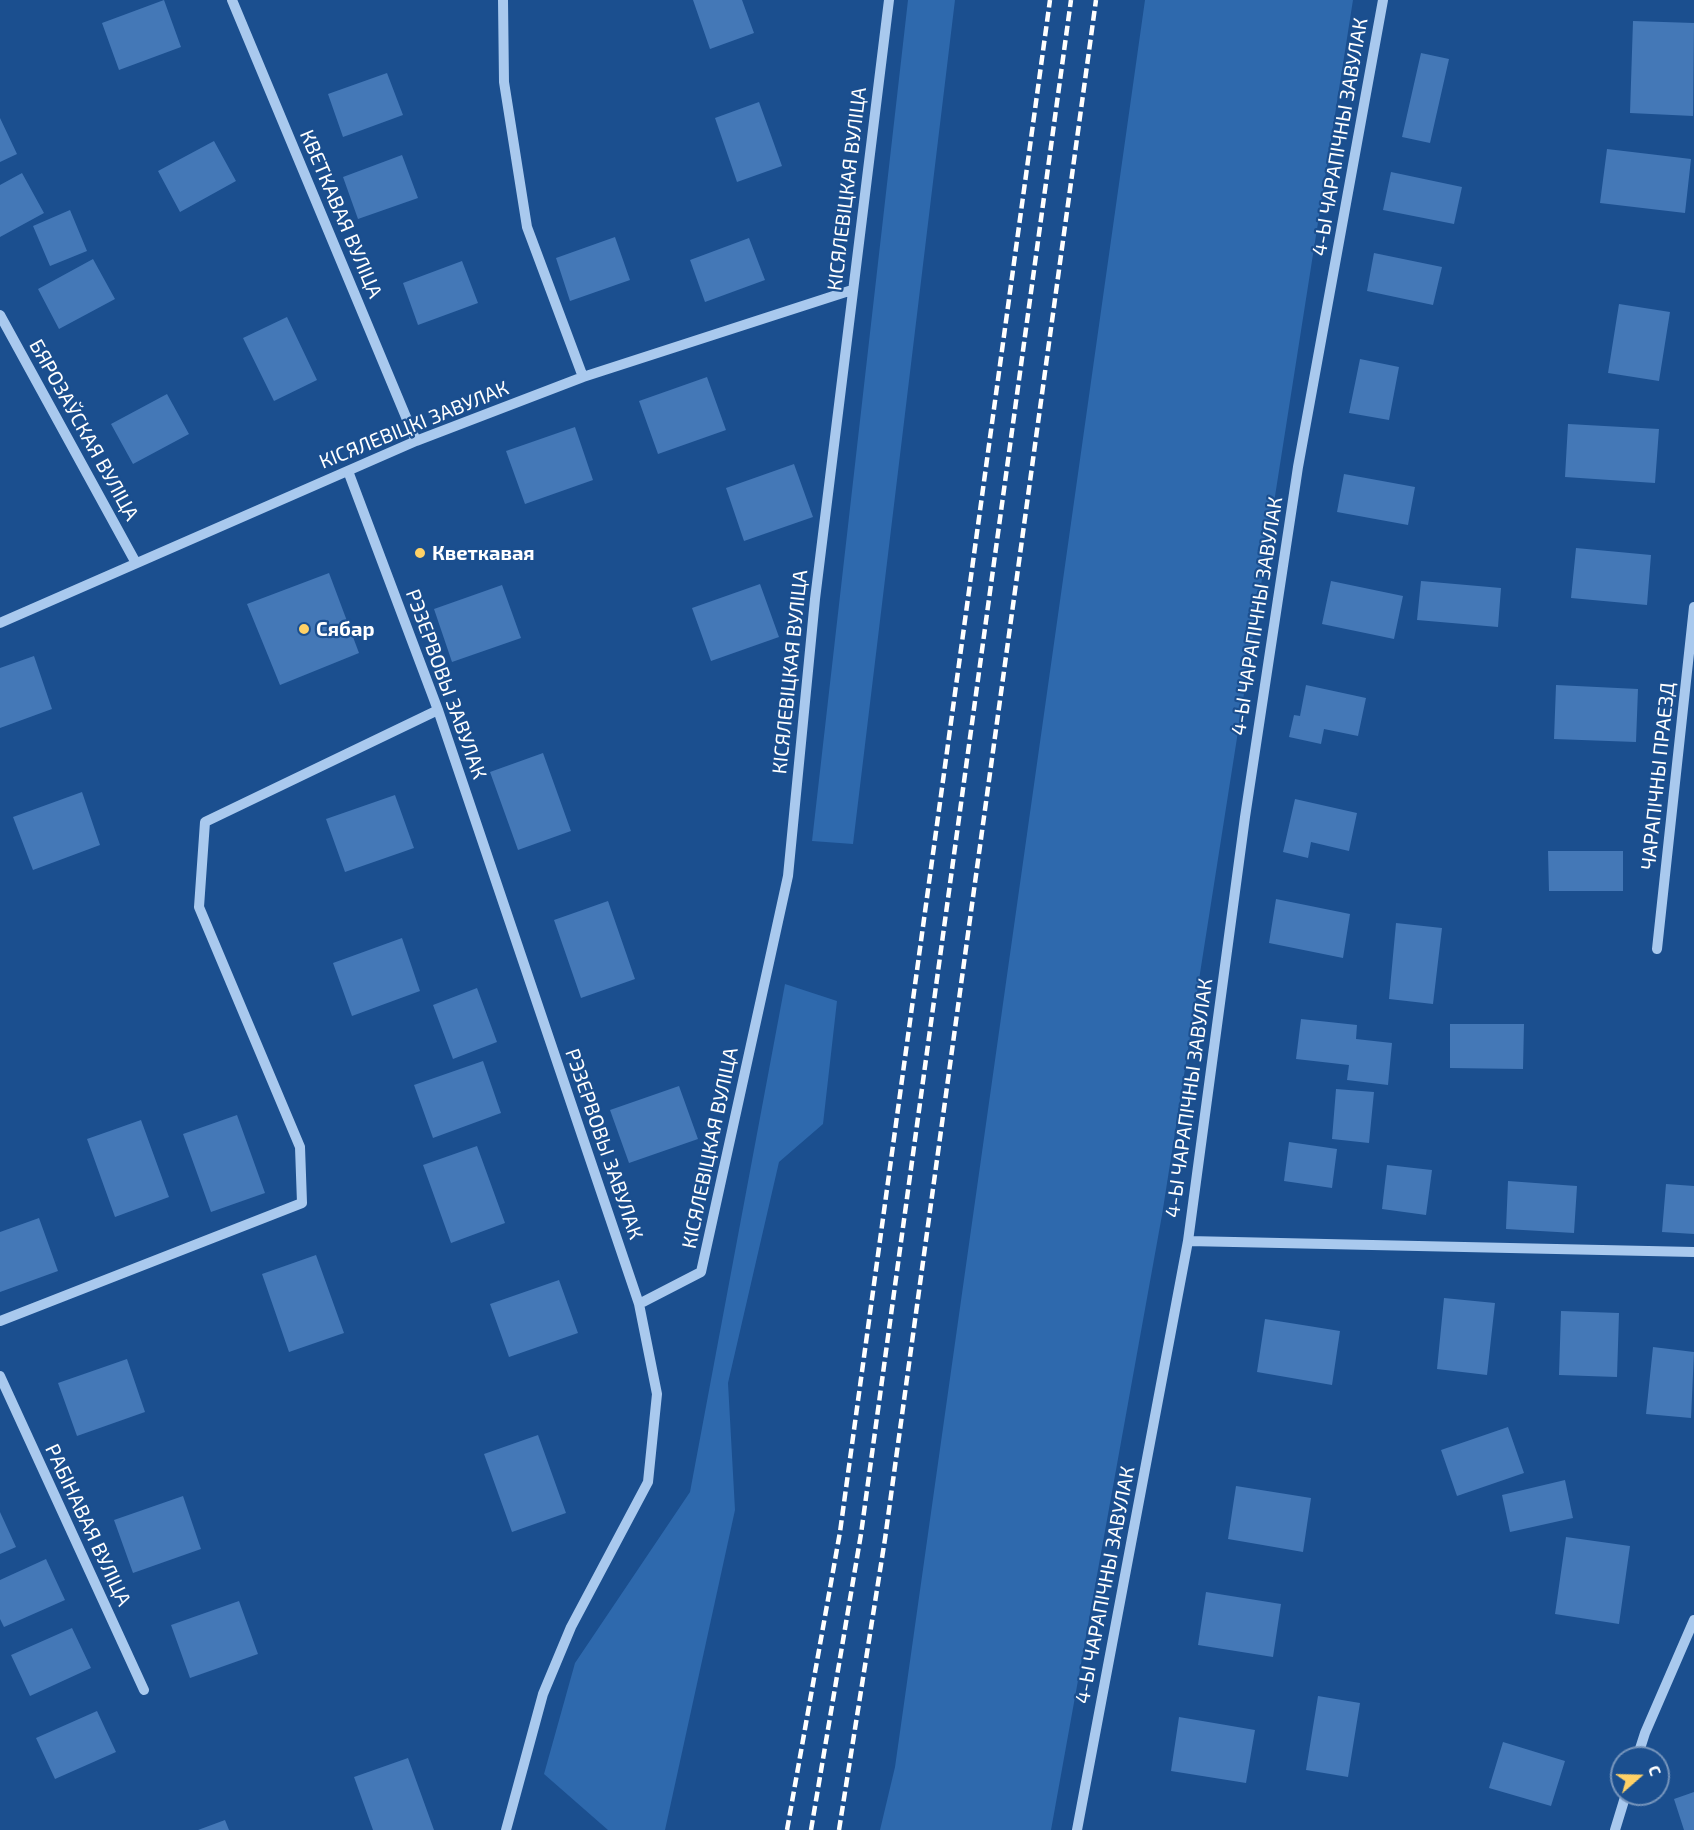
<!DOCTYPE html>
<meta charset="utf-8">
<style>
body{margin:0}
#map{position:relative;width:1694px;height:1830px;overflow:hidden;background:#1b4f8f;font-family:"Exo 2",sans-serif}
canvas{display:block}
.north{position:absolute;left:1610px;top:1746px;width:60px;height:60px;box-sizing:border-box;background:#1b4f8f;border:2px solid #7695bc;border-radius:50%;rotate:70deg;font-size:16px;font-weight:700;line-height:24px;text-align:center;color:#fff}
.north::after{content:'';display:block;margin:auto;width:21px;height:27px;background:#ffd166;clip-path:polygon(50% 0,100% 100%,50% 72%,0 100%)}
</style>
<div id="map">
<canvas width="1694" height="1830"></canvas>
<div class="north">С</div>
</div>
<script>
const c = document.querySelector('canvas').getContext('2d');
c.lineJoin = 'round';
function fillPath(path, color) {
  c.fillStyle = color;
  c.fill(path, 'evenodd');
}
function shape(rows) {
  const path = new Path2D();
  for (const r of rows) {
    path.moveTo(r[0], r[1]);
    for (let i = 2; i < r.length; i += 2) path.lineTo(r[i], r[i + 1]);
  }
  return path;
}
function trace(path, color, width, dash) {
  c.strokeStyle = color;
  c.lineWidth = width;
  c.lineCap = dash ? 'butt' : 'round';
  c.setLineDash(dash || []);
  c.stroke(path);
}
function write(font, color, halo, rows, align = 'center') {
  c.font = font + ' "Exo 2",sans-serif';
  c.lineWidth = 4.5;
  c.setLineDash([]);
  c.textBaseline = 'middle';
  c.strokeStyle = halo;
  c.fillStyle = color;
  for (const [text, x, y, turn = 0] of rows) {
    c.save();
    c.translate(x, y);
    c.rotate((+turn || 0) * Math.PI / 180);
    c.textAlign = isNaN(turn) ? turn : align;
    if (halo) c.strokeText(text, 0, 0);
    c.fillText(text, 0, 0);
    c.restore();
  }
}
const green = shape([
 [908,0,955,0,853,844,812,841],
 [1145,0,1353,0,1162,1215,1051,1830,880,1830,895,1767],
 [785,984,837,1001,823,1124,779,1162,728,1383,735,1510,665,1830,608,1830,544,1774,575,1663,690,1492]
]);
const building = shape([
 [164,0,181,47,119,70,102,23],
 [693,0,742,0,754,33,710,49],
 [1633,21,1694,23,1693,116,1630,113],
 [1421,53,1449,59,1430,143,1402,137],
 [387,73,403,115,343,137,328,94],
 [759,102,782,166,737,182,715,118],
 [0,118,17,154,0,162],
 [214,141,236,181,180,212,158,171],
 [1607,149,1691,159,1685,213,1600,203],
 [402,155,418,198,358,219,343,177],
 [1391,172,1462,187,1454,224,1383,210],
 [22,173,44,213,0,237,0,185],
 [70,210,87,251,50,266,33,226],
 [615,237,630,280,570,301,556,258],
 [749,238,765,280,705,302,690,260],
 [1374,253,1442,267,1433,305,1367,291],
 [93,259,115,299,59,329,38,289],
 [462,261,478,303,418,325,403,283],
 [1619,304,1670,312,1659,381,1608,373],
 [287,317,317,380,274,401,243,338],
 [1360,359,1399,367,1389,420,1349,413],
 [707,377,726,430,658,454,639,401],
 [167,394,189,434,133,464,111,424],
 [1568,424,1659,429,1655,483,1565,477],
 [575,427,593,480,525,504,506,451],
 [794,464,813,517,744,541,726,488],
 [1344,474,1415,487,1408,525,1337,512],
 [1576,548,1651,555,1647,605,1571,598],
 [329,573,359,653,280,685,247,604],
 [1331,581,1403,596,1394,639,1322,624],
 [1421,581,1501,588,1498,627,1417,620],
 [760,584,779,637,711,661,692,608],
 [502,585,521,638,452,662,434,609],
 [34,656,52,709,0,728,0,668],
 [1306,685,1366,698,1358,736,1324,729,1321,744,1289,737,1294,715,1300,716],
 [1556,685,1638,689,1636,742,1554,739],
 [543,753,571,831,518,850,490,772],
 [82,792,100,845,33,870,13,817],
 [395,795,414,848,345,872,326,819],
 [1295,799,1357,813,1349,851,1311,842,1308,858,1283,852],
 [1548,851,1623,851,1623,891,1549,891],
 [1276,899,1350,914,1343,958,1269,943],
 [608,901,635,979,581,998,554,920],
 [1396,923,1442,928,1433,1004,1389,999],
 [402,938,420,991,352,1016,333,963],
 [477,988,497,1042,453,1059,433,1005],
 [1301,1019,1357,1025,1356,1039,1392,1043,1388,1085,1347,1080,1349,1065,1296,1059],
 [1450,1024,1524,1024,1523,1069,1450,1068],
 [483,1061,501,1113,433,1138,414,1085],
 [679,1086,698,1139,629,1163,610,1110],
 [1336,1089,1374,1092,1369,1143,1332,1139],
 [237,1115,265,1193,211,1212,183,1134],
 [141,1120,169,1197,115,1217,87,1139],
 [1289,1142,1337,1149,1332,1188,1284,1181],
 [477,1146,505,1223,451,1243,423,1165],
 [1387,1165,1432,1170,1426,1215,1382,1209],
 [1508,1181,1577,1186,1574,1233,1506,1229],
 [1666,1184,1694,1186,1694,1234,1662,1232],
 [39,1218,58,1271,0,1292,0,1232],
 [316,1255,344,1333,289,1352,262,1274],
 [559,1280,578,1333,509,1357,490,1304],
 [1444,1298,1495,1303,1487,1375,1437,1369],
 [1561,1311,1619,1313,1617,1377,1559,1375],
 [1265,1319,1340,1331,1332,1385,1257,1372],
 [1653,1347,1694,1352,1691,1418,1646,1414],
 [127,1359,145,1412,77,1436,58,1383],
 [1508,1427,1524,1473,1457,1496,1441,1450],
 [538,1435,566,1513,512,1532,484,1454],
 [1565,1480,1573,1518,1510,1532,1502,1495],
 [1236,1486,1311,1498,1303,1552,1228,1539],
 [183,1496,201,1549,133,1573,114,1520],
 [0,1512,16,1547,0,1554],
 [1566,1537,1630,1546,1619,1624,1555,1614],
 [46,1559,65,1600,4,1627,0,1619,0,1580],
 [1206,1592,1281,1604,1273,1657,1198,1645],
 [239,1601,258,1654,190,1678,171,1625],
 [72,1628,91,1668,30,1696,11,1655],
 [1318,1696,1360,1703,1348,1777,1306,1770],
 [97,1711,116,1752,55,1779,36,1738],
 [1179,1717,1255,1730,1246,1783,1171,1771],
 [1503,1742,1565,1761,1551,1806,1489,1788],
 [408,1758,434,1830,373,1830,354,1777],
 [1694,1792,1694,1830,1684,1830,1674,1799],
 [225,1820,229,1830,198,1830]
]);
const minor = shape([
 [232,0,416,441],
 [503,0,504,82,527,227,583,377],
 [0,315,136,563],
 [348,471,438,710,639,1304,657,1394,648,1482,571,1627,543,1694,506,1830],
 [0,623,416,441,583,377,852,290],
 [1657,949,1694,607],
 [1188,1241,1694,1252],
 [639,1304,701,1272,788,876,815,599,889,0],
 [0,1321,302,1203,300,1147,199,907,205,822,438,710],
 [0,1376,144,1690],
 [1637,1758,1645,1733,1694,1620],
 [1077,1830,1188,1241,1245,817,1298,467,1383,0],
 [1615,1830,1626,1794]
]);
const rail = shape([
 [787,1830,840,1532,1050,0],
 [811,1830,861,1534,1071,0],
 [839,1830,885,1539,1096,0]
]);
const markers = [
 [420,553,6,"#ffd166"],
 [304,629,6,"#ffd166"]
];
const streetNames = [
 ["4-Ы ЧАРАПІЧНЫ ЗАВУЛАК",1340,137,-80],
 ["КІСЯЛЕВІЦКАЯ ВУЛІЦА",847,189,-83],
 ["КВЕТКАВАЯ ВУЛІЦА",341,214,67],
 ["КІСЯЛЕВІЦКІ ЗАВУЛАК",414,425,-22],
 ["БЯРОЗАЎСКАЯ ВУЛІЦА",84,430,61],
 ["4-Ы ЧАРАПІЧНЫ ЗАВУЛАК",1257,616,-81],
 ["КІСЯЛЕВІЦКАЯ ВУЛІЦА",790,672,-84],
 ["РЭЗЕРВОВЫ ЗАВУЛАК",446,684,70],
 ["ЧАРАПІЧНЫ ПРАЕЗД",1658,776,-84],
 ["4-Ы ЧАРАПІЧНЫ ЗАВУЛАК",1189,1098,-82],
 ["РЭЗЕРВОВЫ ЗАВУЛАК",604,1144,71],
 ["КІСЯЛЕВІЦКАЯ ВУЛІЦА",710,1148,-78],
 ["РАБІНАВАЯ ВУЛІЦА",88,1525,65],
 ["4-Ы ЧАРАПІЧНЫ ЗАВУЛАК",1105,1585,-79]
];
const poiNames = [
 ["Кветкавая",432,553],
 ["Сябар",316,629]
];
fillPath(green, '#2e69ad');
fillPath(building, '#4478b7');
trace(minor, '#a9c9ee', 10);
trace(rail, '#fff', 4.5, [10, 4.5]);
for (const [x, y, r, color] of markers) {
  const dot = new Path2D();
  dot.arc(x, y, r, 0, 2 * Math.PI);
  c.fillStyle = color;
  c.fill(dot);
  trace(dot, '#1b4f8f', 2);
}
write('20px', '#fff', '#1b4f8f', streetNames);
write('bold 20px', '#fff', '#1b4f8f', poiNames, 'left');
</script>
